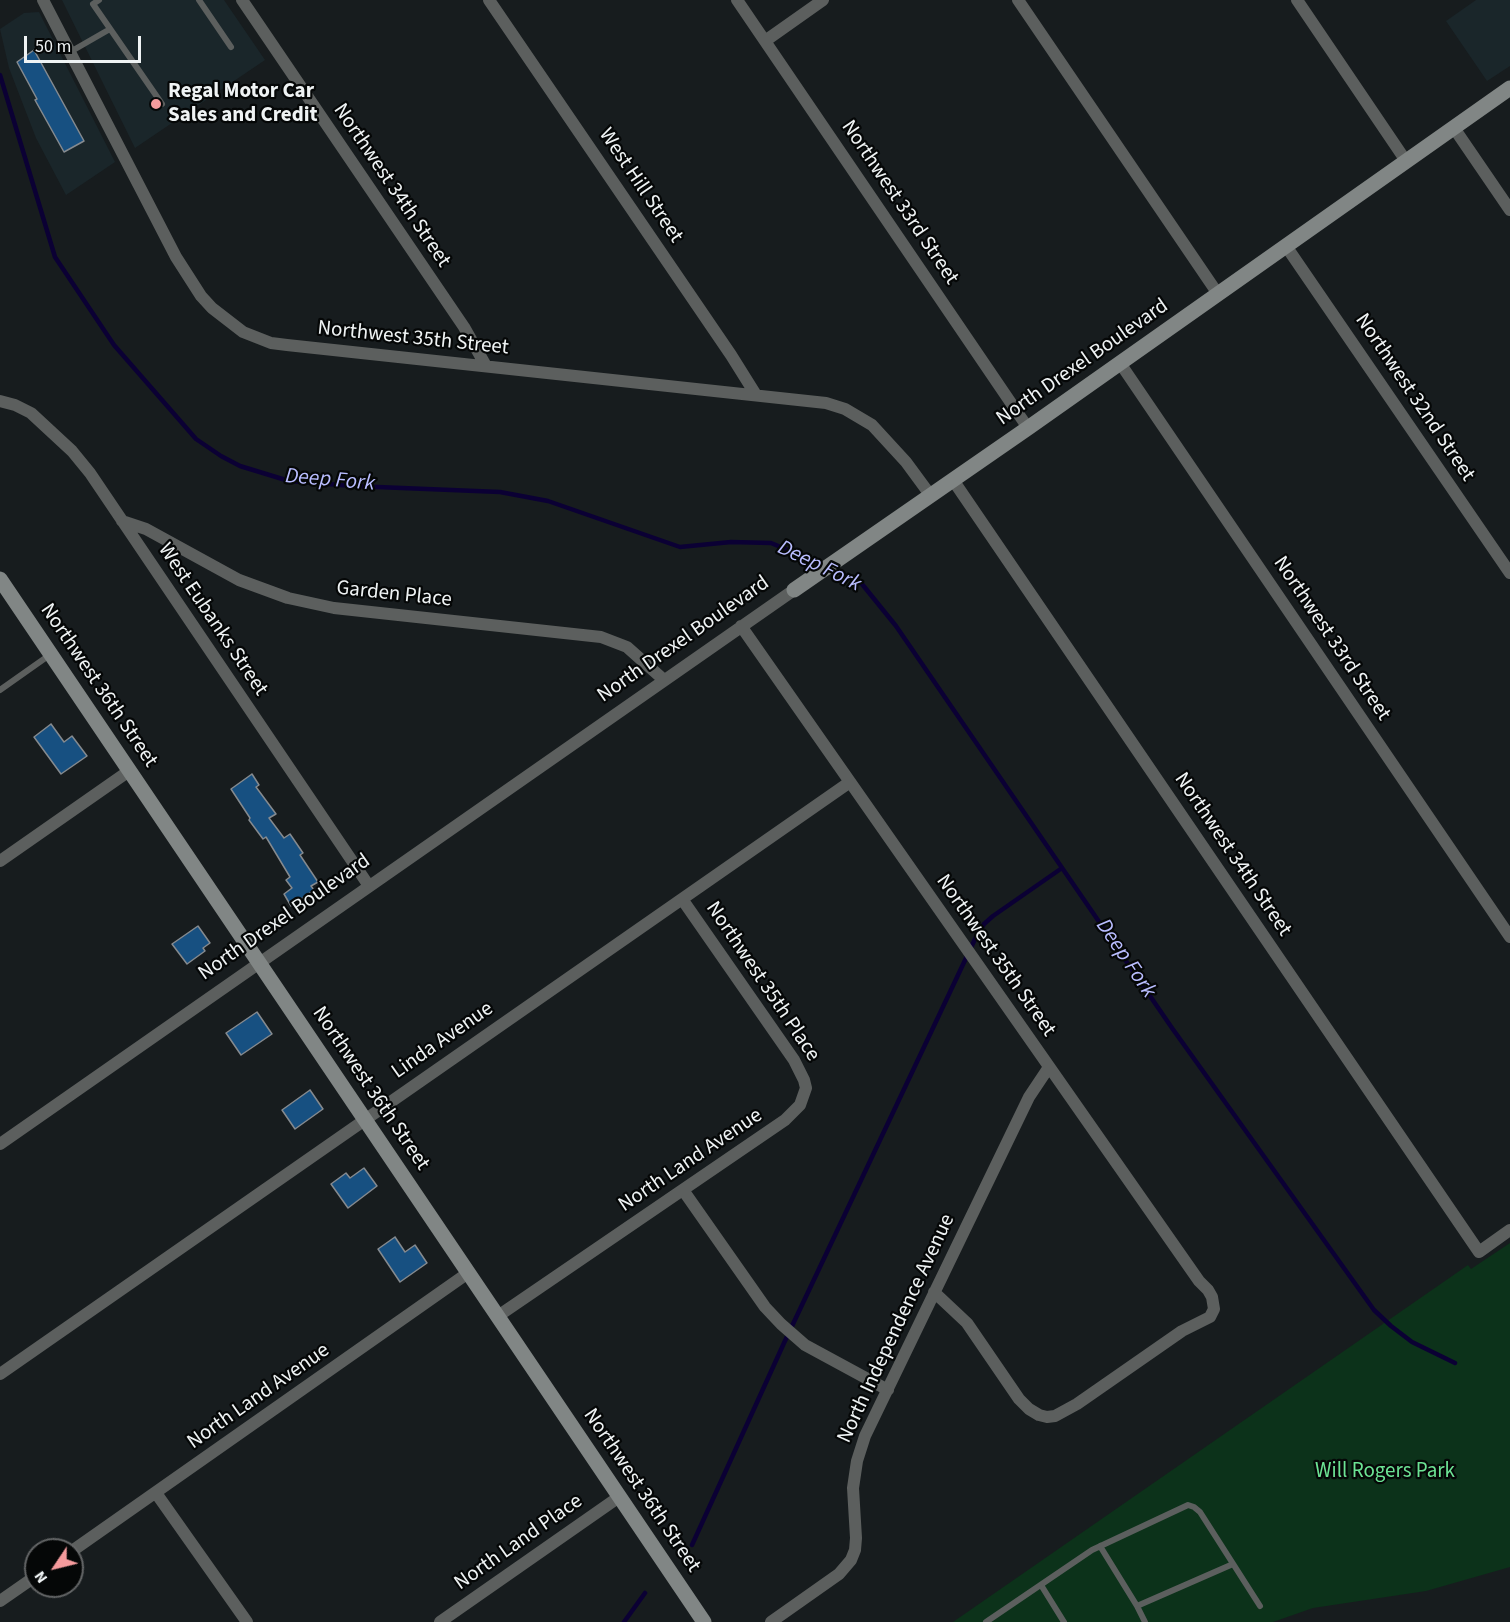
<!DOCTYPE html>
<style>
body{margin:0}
#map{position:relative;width:1510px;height:1622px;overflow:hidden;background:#171c1e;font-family:"Source Sans 3",sans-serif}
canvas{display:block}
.north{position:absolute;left:24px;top:1538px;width:60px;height:60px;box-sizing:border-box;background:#050707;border:2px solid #636566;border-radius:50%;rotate:235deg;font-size:16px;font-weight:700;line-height:24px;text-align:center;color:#eff3f4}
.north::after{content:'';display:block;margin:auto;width:21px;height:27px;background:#f59b9d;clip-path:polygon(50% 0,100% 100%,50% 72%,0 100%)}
.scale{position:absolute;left:24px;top:36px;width:117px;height:27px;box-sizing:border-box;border:3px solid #eff3f4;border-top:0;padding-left:8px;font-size:18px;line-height:21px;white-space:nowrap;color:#eff3f4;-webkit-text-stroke:4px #050707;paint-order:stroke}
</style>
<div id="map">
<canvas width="1510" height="1622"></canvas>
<div class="north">N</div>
<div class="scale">50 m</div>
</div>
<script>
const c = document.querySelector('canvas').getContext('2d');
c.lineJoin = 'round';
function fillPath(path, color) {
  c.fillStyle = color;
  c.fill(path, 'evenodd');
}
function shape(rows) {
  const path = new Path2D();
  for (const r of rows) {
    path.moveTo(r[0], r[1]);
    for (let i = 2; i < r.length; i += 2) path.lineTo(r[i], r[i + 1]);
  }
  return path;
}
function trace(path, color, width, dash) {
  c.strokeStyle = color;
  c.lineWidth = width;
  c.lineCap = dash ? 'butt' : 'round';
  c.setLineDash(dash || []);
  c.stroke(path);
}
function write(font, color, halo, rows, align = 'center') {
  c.font = font + ' "Source Sans 3",sans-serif';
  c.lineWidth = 4.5;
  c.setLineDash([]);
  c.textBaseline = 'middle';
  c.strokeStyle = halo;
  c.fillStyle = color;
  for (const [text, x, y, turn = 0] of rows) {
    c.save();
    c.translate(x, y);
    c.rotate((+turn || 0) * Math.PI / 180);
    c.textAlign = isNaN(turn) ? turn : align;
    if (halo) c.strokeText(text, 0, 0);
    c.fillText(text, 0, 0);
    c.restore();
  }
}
const built = shape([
 [62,0,224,0,265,60,135,148],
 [1476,0,1510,0,1510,66,1487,81,1446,21],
 [39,12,115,162,66,195,36,138,9,68,0,29,24,13]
]);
const green = shape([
 [1510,1243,1510,1567,1426,1591,1313,1608,1273,1622,953,1622,1468,1265,1471,1269]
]);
const stream = shape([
 [0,75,55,257,114,345,196,439,221,456,240,466,289,481,353,486,500,492,548,501,680,547,731,542,771,543,824,565],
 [832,569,862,584,896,626,1172,1028,1374,1310,1391,1326,1412,1342,1455,1363],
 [692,1545,784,1343,976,937,984,924,993,916,1062,868],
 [624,1622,645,1593]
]);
const building = shape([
 [34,50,84,141,64,152,35,100,37,99,17,62,34,50],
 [51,724,64,742,72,736,87,756,61,774,34,737,51,724],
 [252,774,259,785,256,787,276,814,269,818,284,838,290,834,303,853,300,855,318,882,311,886,314,890,291,906,284,894,292,888,286,880,290,877,266,837,263,839,249,820,250,818,231,789,252,774],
 [198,926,210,943,203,948,205,951,187,964,172,944,198,926],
 [257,1012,272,1034,241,1055,226,1033,257,1012],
 [310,1090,323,1109,295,1129,282,1110,310,1090],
 [364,1168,377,1186,348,1208,331,1184,346,1173,350,1178,364,1168],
 [395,1237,405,1252,415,1245,427,1263,400,1282,378,1249,395,1237]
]);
const lane = shape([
 [99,0,93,4,162,104],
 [199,0,231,47],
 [70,52,110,29],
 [0,690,51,654],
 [1100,1546,1137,1606],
 [1041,1585,1064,1622],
 [986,1622,1092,1550,1188,1505,1194,1507,1200,1512,1260,1606],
 [1145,1622,1137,1606,1233,1564]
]);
const street = shape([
 [43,0,176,257,201,296,212,308,243,332,271,343,287,345,826,403,845,409,872,425,906,462,931,496],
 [242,0,464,327,486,366],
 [489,0,731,355,756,395],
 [737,0,1028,428],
 [1018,0,1218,294],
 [1297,0,1406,161],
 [765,41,823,0],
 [1454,128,1510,210],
 [1286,246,1510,573],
 [1120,363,1510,937],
 [0,401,15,405,31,413,72,451,90,473,369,886],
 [953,480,1479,1252,1510,1230],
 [122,521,146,529,239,580,288,598,334,608,601,637,627,647,664,680],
 [741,626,1199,1281,1208,1290,1212,1297,1214,1309,1210,1317,1182,1331,1077,1404,1055,1416,1047,1417,1039,1415,1029,1409,1019,1399,967,1323,934,1292],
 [0,861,129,771],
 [0,1144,794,590],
 [683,1190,765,1307,781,1324,805,1345,888,1390],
 [498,1316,785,1120,800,1105,806,1088,804,1080,794,1060,682,899],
 [0,1374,850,782],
 [156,1493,247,1622],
 [72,1551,468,1273],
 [0,1601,36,1576],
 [440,1622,619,1497],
 [771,1622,839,1574,851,1560,855,1550,856,1538,853,1488,857,1461,865,1436,1029,1097,1049,1067]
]);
const secondary = shape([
 [0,579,704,1622],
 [794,590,1028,428,1510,88]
]);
const markers = [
 [156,104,6,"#f59b9d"]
];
const poiNames = [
 ["Regal Motor Car",168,92],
 ["Sales and Credit",168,116]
];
const streetNames = [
 ["Northwest 34th Street",391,186,56],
 ["West Hill Street",640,186,56],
 ["Northwest 33rd Street",899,203,56],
 ["Northwest 35th Street",413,339,6],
 ["North Drexel Boulevard",1083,363,-35],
 ["Northwest 32nd Street",1414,398,56],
 ["Garden Place",394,595,6],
 ["West Eubanks Street",212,620,56],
 ["Northwest 33rd Street",1331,639,56],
 ["North Drexel Boulevard",684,640,-35],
 ["Northwest 36th Street",98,686,56],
 ["Northwest 34th Street",1232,855,56],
 ["North Drexel Boulevard",285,918,-35],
 ["Northwest 35th Street",995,956,55],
 ["Northwest 35th Place",762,982,56],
 ["Linda Avenue",443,1041,-35],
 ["Northwest 36th Street",370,1089,56],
 ["North Land Avenue",691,1161,-34],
 ["North Independence Avenue",897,1329,-65],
 ["North Land Avenue",259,1397,-35],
 ["Northwest 36th Street",641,1491,56],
 ["North Land Place",519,1543,-35]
];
const parkNames = [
 ["Will Rogers Park",1385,1472]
];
const waterNames = [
 ["Deep Fork",330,481,5],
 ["Deep Fork",819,567,26],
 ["Deep Fork",1125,959,56]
];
fillPath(built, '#1a262a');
fillPath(green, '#0c321a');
trace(stream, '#0b0034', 4.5);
fillPath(building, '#175081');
trace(building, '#858a8f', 1.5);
trace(lane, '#5c5f5e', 6);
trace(street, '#5c5f5e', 12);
trace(secondary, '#818685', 15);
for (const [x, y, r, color] of markers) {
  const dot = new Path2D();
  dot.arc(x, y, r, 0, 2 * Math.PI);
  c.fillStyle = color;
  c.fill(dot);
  trace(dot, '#050707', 2);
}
write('bold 21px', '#eff3f4', '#050707', poiNames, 'left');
write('21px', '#eff3f4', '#050707', streetNames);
write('21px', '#6ce394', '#050707', parkNames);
write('italic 22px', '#b9bdff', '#050707', waterNames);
</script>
